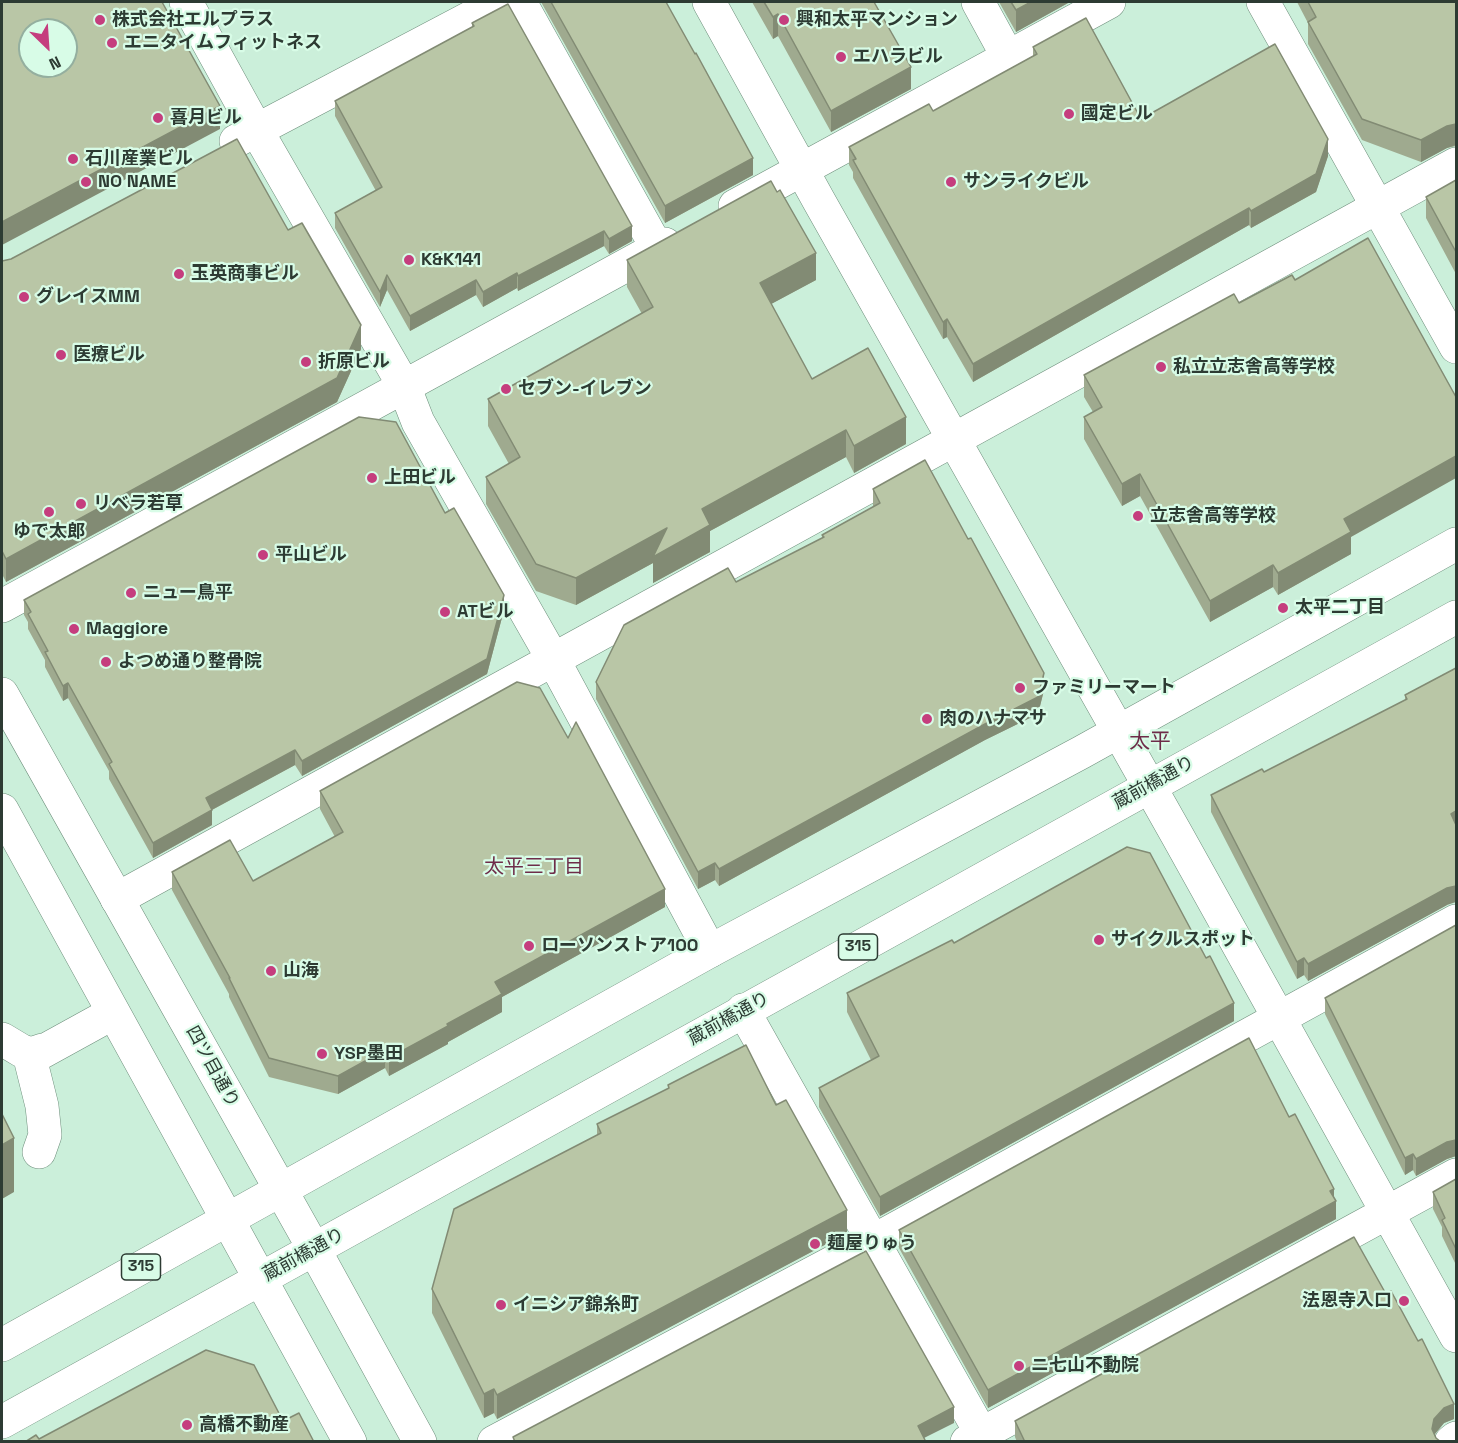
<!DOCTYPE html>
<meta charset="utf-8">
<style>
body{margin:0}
#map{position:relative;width:1458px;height:1443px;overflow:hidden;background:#cbefda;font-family:"Space Grotesk",sans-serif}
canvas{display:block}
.frame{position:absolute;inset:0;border:3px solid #2d3b33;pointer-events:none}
.north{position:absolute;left:18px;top:18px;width:60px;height:60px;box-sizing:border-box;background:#d8fce7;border:2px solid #94af9f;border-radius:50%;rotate:155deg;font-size:16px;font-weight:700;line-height:24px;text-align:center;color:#2d3b33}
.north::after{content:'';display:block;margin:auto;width:21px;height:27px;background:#c53e7e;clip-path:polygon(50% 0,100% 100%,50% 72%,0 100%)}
</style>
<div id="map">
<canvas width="1458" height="1443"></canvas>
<div class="frame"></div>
<div class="north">N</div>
</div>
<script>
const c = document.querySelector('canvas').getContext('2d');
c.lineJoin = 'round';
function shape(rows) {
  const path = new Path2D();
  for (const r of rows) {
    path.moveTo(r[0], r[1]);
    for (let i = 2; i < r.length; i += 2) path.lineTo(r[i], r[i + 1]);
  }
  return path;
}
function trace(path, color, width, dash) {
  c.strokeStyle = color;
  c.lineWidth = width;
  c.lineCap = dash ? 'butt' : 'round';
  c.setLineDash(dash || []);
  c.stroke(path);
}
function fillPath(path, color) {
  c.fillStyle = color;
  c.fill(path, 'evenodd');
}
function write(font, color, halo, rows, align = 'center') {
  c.font = font + ' "Space Grotesk","Noto Sans JP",sans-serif';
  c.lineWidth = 4.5;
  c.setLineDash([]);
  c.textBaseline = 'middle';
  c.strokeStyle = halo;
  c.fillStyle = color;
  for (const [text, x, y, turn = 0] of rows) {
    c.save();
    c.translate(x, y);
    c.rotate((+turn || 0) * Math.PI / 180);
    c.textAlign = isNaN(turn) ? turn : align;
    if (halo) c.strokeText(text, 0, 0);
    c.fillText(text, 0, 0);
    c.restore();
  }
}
const minor = shape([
 [186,2,257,131,404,386,418,422,553,659,710,951],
 [520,2,657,248],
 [709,2,819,201,1177,835,1456,1336],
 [978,2,1008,57],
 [1263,2,1456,347],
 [236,141,500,2],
 [735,206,1109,2],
 [2,606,665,244],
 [117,899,1456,164],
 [743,1010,986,1442],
 [2,1039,22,1051,31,1054,43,1050],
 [39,1152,45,1135,42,1106,31,1062,33,1057,113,1013],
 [494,1442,873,1241,1456,921],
 [967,1442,1456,1175],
 [1451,1442,1456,1438]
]);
const major = shape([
 [2,694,314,1249,420,1442],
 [2,810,350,1442],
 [2,1345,710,951,1082,752,1456,544],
 [2,1422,1456,617]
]);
const wall = shape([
 [541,2,666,2,753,175,665,223],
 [752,2,874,2,911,89,831,132,778,36,773,39],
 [999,2,1068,2,1068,3,1016,32],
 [1297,2,1456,2,1456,146,1447,148,1421,162,1362,140,1308,44,1308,23],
 [472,23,632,241,609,254,604,246,518,291,517,288,483,307,476,295,410,331,387,290,380,307,335,228,335,213,376,191,335,116,335,101,472,27],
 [1033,47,1141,119,1328,156,1316,192,1251,228,1249,225,973,382,947,337,943,339,853,178,853,172,849,165,849,147,933,111,1033,56],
 [1456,180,1456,274,1426,218,1426,197],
 [288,230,361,349,337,402,6,582,2,574,2,261],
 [627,260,816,280,771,304,812,379,906,444,854,473,846,457,710,531,710,552,653,583,653,563,576,605,536,591,486,504,486,477,509,464,488,426,488,399,642,314,627,287],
 [1084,375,1351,537,1351,554,1278,595,1273,587,1210,622,1140,496,1122,506,1084,439,1084,417,1093,412,1084,397],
 [873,489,1044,690,1038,714,985,740,719,886,715,880,698,889,596,699,596,682,736,582,822,538,822,535,873,507],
 [445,513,504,610,487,674,302,776,295,765,212,810,212,825,153,858,109,779,109,771,68,698,63,701,45,667,45,660,28,629,28,622,24,615,24,600],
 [1456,668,1447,905,1308,981,1304,975,1297,979,1211,812,1211,795,1264,772,1405,701,1405,695],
 [568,738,665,907,502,997,502,1012,448,1042,448,1044,389,1076,385,1068,338,1094,269,1077,229,997,229,994,172,890,172,872,253,881,335,837,320,809,320,791],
 [1456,925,1456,1156,1447,1159,1416,1176,1413,1170,1405,1175,1325,1014,1325,998],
 [954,943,1234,1021,880,1216,819,1107,819,1088,871,1060,847,1012,847,993],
 [668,1085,776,1105,847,1233,497,1419,494,1413,484,1418,432,1313,432,1289,597,1135,597,1124,668,1089],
 [1289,1117,1334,1199,1336,1219,988,1408,899,1248,899,1230],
 [1456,1179,1456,1265,1442,1236,1442,1227,1433,1209,1433,1192],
 [1454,1419,1444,1423,1435,1434,1436,1438,1441,1442,1017,1442,1015,1437,1015,1421]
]);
const shadedWall = shape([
 [1031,2,1068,2,1068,3,1016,32,1016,10],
 [778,14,778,36,773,39,773,17],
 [911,67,911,89,831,132,831,111],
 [220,106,220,129,2,245,2,222],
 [1456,124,1456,145,1447,148,1421,162,1421,140,1447,126],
 [1328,139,1328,156,1316,192,1251,228,1251,211],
 [753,158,753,175,665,223,665,206],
 [1249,208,1249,225,973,382,973,364],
 [632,226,632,241,609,254,609,239],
 [604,231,604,246,518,291,518,276],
 [816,253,816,280,760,310,760,283],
 [517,273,517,288,483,307,483,292],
 [387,275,387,290,380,307,380,292],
 [476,280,476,295,410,331,410,316],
 [947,319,947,337,943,339,943,322],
 [361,325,361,349,337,402,6,582,6,559],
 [906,417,906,444,854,473,854,446],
 [846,430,846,457,710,531,710,552,653,583,653,563,576,605,576,578],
 [1456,456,1456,478,1351,537,1351,554,1278,595,1278,573,1344,519],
 [1140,474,1140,496,1122,506,1122,484],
 [1273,565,1273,587,1210,622,1210,601],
 [504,595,504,610,487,674,302,776,302,761],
 [1044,673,1044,690,1038,714,985,740,719,886,719,869],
 [68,683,68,698,63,701,63,686],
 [295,750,295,765,206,813,206,798],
 [212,810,212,825,153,858,153,843],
 [1456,811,1456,828,1451,814],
 [715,863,715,880,698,889,698,872],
 [1456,886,1456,902,1447,905,1308,981,1308,964,1447,888],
 [665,889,665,907,502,997,502,1012,448,1042,448,1044,389,1076,389,1058,447,1024,495,982],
 [1304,958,1304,975,1297,979,1297,962],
 [1234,1003,1234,1021,880,1216,880,1197],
 [385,1050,385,1068,338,1094,338,1076],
 [14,1138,14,1192,2,1199,2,1145],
 [1456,1140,1456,1156,1447,1159,1416,1176,1416,1159,1447,1142],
 [1413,1154,1413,1170,1405,1175,1405,1158],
 [1334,1189,1334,1202,1336,1201,1336,1219,988,1408,988,1390],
 [847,1210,847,1233,497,1419,497,1395],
 [494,1389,494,1413,484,1418,484,1394],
 [1454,1404,1454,1419,1444,1423,1434,1435,1432,1429,1434,1419,1444,1408],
 [954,1407,954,1423,918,1441,918,1426]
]);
const building = shape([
 [2,2,162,2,220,106,2,222,2,2],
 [30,30,66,30,66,66,30,66,30,30],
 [551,2,666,2,695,54,696,53,753,158,665,206,551,2],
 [764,2,874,2,911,67,831,111,778,14,773,17,764,2],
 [1011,2,1031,2,1016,10,1011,2],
 [1308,2,1456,2,1456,124,1447,126,1421,140,1362,119,1308,22,1316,17,1308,2],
 [508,4,632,226,609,239,604,231,518,276,517,273,483,292,476,280,410,316,387,275,380,292,335,213,382,187,335,101,474,26,472,23,508,4],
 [1086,18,1141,119,1275,44,1328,139,1316,174,1251,211,1249,208,973,364,947,319,943,322,853,160,856,159,849,147,929,104,933,111,1037,54,1033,47,1086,18],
 [237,139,288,230,302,223,361,325,337,378,6,559,2,551,2,261,11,259,237,139],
 [1456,180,1456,252,1426,197,1456,180],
 [771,181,777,192,780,190,816,253,760,283,812,379,868,348,906,417,854,446,846,430,702,509,710,525,653,557,667,528,576,578,536,564,486,477,520,457,488,399,653,307,627,260,771,181],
 [1368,238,1456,397,1456,456,1344,519,1351,532,1278,573,1273,565,1210,601,1140,474,1122,484,1084,417,1102,407,1084,375,1234,294,1239,303,1292,275,1295,280,1368,238],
 [359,417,396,422,445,513,454,508,504,595,487,659,302,761,295,750,206,798,212,810,153,843,109,764,112,762,68,683,63,686,45,652,48,651,28,614,31,612,24,600,359,417],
 [925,460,968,539,971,538,1044,673,1038,697,985,724,719,869,715,863,698,872,596,682,624,625,728,568,736,582,824,537,822,535,880,503,873,489,925,460],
 [1456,668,1456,811,1451,814,1456,825,1456,886,1447,888,1308,964,1304,958,1297,962,1211,795,1262,769,1264,772,1407,699,1405,695,1456,668],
 [517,682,540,688,568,738,576,722,665,889,495,982,502,994,447,1024,448,1026,389,1058,385,1050,338,1076,269,1058,229,978,230,978,172,872,230,840,253,881,343,832,320,791,517,682],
 [1127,847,1150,853,1206,958,1210,956,1234,1003,880,1197,819,1088,879,1056,847,993,952,940,954,943,1127,847],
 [1456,925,1456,1140,1447,1142,1416,1159,1413,1154,1405,1158,1325,998,1456,925],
 [1249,1038,1289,1117,1295,1114,1334,1189,1330,1191,1336,1201,988,1390,899,1230,1249,1038],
 [746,1045,776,1105,786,1100,847,1210,497,1395,494,1389,484,1394,432,1289,454,1209,601,1133,597,1124,669,1088,668,1085,746,1045],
 [2,1114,14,1138,2,1145,2,1114],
 [1456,1179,1456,1249,1442,1220,1445,1218,1433,1192,1456,1179],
 [1354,1237,1386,1294,1391,1291,1418,1341,1422,1339,1454,1404,1444,1408,1434,1419,1432,1429,1436,1438,1441,1442,1025,1442,1015,1421,1354,1237],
 [866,1251,954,1407,918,1426,926,1442,515,1442,513,1437,866,1251],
 [206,1350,254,1365,283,1421,299,1413,314,1442,25,1442,36,1435,39,1439,206,1350]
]);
const markers = [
 [100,20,6,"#c53e7e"],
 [784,20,6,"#c53e7e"],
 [112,43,6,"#c53e7e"],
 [841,57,6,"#c53e7e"],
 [1069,114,6,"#c53e7e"],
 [158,118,6,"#c53e7e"],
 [73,159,6,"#c53e7e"],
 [86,182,6,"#c53e7e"],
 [951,182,6,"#c53e7e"],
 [409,260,6,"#c53e7e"],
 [179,274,6,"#c53e7e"],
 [24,297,6,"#c53e7e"],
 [61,355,6,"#c53e7e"],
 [306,362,6,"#c53e7e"],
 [1161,367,6,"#c53e7e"],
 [506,389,6,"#c53e7e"],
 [372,478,6,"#c53e7e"],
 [81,504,6,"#c53e7e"],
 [49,512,6,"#c53e7e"],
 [1138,516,6,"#c53e7e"],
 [263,555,6,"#c53e7e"],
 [131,593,6,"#c53e7e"],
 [1283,608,6,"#c53e7e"],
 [445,612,6,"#c53e7e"],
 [74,629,6,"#c53e7e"],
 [106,662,6,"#c53e7e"],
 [1020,688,6,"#c53e7e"],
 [927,719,6,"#c53e7e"],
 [1099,940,6,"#c53e7e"],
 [529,946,6,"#c53e7e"],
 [271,971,6,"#c53e7e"],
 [322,1054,6,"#c53e7e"],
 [815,1244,6,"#c53e7e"],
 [1404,1301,6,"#c53e7e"],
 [501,1305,6,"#c53e7e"],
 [1019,1366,6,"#c53e7e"],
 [187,1425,6,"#c53e7e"]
];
const shields = [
 [858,947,39],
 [141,1267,39]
];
const shieldNames = [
 ["315",858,947],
 ["315",141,1267]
];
const poiNames = [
 ["株式会社エルプラス",112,20],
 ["興和太平マンション",796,20],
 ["エニタイムフィットネス",124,43],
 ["エハラビル",853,57],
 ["國定ビル",1081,114],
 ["喜月ビル",170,118],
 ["石川産業ビル",85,159],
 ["NO NAME",98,182],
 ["サンライクビル",963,182],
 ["K&K141",421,260],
 ["玉英商事ビル",191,274],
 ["グレイスMM",36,297],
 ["医療ビル",73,355],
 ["折原ビル",318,362],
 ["私立立志舎高等学校",1173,367],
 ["セブン-イレブン",518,389],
 ["上田ビル",384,478],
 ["リベラ若草",93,504],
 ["立志舎高等学校",1150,516],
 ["ゆで太郎",49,532,"center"],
 ["平山ビル",275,555],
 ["ニュー鳥平",143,593],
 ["太平二丁目",1295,608],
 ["ATビル",457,612],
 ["Maggiore",86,629],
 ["よつめ通り整骨院",118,662],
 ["ファミリーマート",1032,688],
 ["肉のハナマサ",939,719],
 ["サイクルスポット",1111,940],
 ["ローソンストア100",541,946],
 ["山海",283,971],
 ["YSP墨田",334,1054],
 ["麺屋りゅう",827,1244],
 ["法恩寺入口",1392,1301,"right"],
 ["イニシア錦糸町",513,1305],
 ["ニ七山不動院",1031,1366],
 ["高橋不動産",199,1425]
];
const streetNames = [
 ["蔵前橋通り",1154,783,-29],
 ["蔵前橋通り",729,1019,-29],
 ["四ツ目通り",212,1067,61],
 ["蔵前橋通り",304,1255,-29]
];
const neighbourhoodNames = [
 ["太平三丁目",534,868]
];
const quarterNames = [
 ["太平",1150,742]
];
trace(minor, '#6d8e7b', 34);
trace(major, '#6d8e7b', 34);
trace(minor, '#fff', 33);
trace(major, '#fff', 33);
fillPath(wall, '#9faa8f');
fillPath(shadedWall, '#828b74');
fillPath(building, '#b9c6a6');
trace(building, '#828b74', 1.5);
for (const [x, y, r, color] of markers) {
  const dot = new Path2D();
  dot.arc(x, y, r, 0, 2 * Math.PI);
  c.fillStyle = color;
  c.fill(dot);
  trace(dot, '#d8fce7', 2);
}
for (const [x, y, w] of shields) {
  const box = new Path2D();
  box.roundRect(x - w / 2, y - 13, w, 26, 4.5);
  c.fillStyle = '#d8fce7';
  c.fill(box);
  trace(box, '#2d3b33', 1.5);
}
write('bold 16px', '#2d3b33', null, shieldNames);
write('bold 18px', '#2d3b33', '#d8fce7', poiNames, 'left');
write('18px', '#2d3b33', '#d8fce7', streetNames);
write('20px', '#6e2c49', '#d8fce7', neighbourhoodNames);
write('21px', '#6e2c49', '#d8fce7', quarterNames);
</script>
